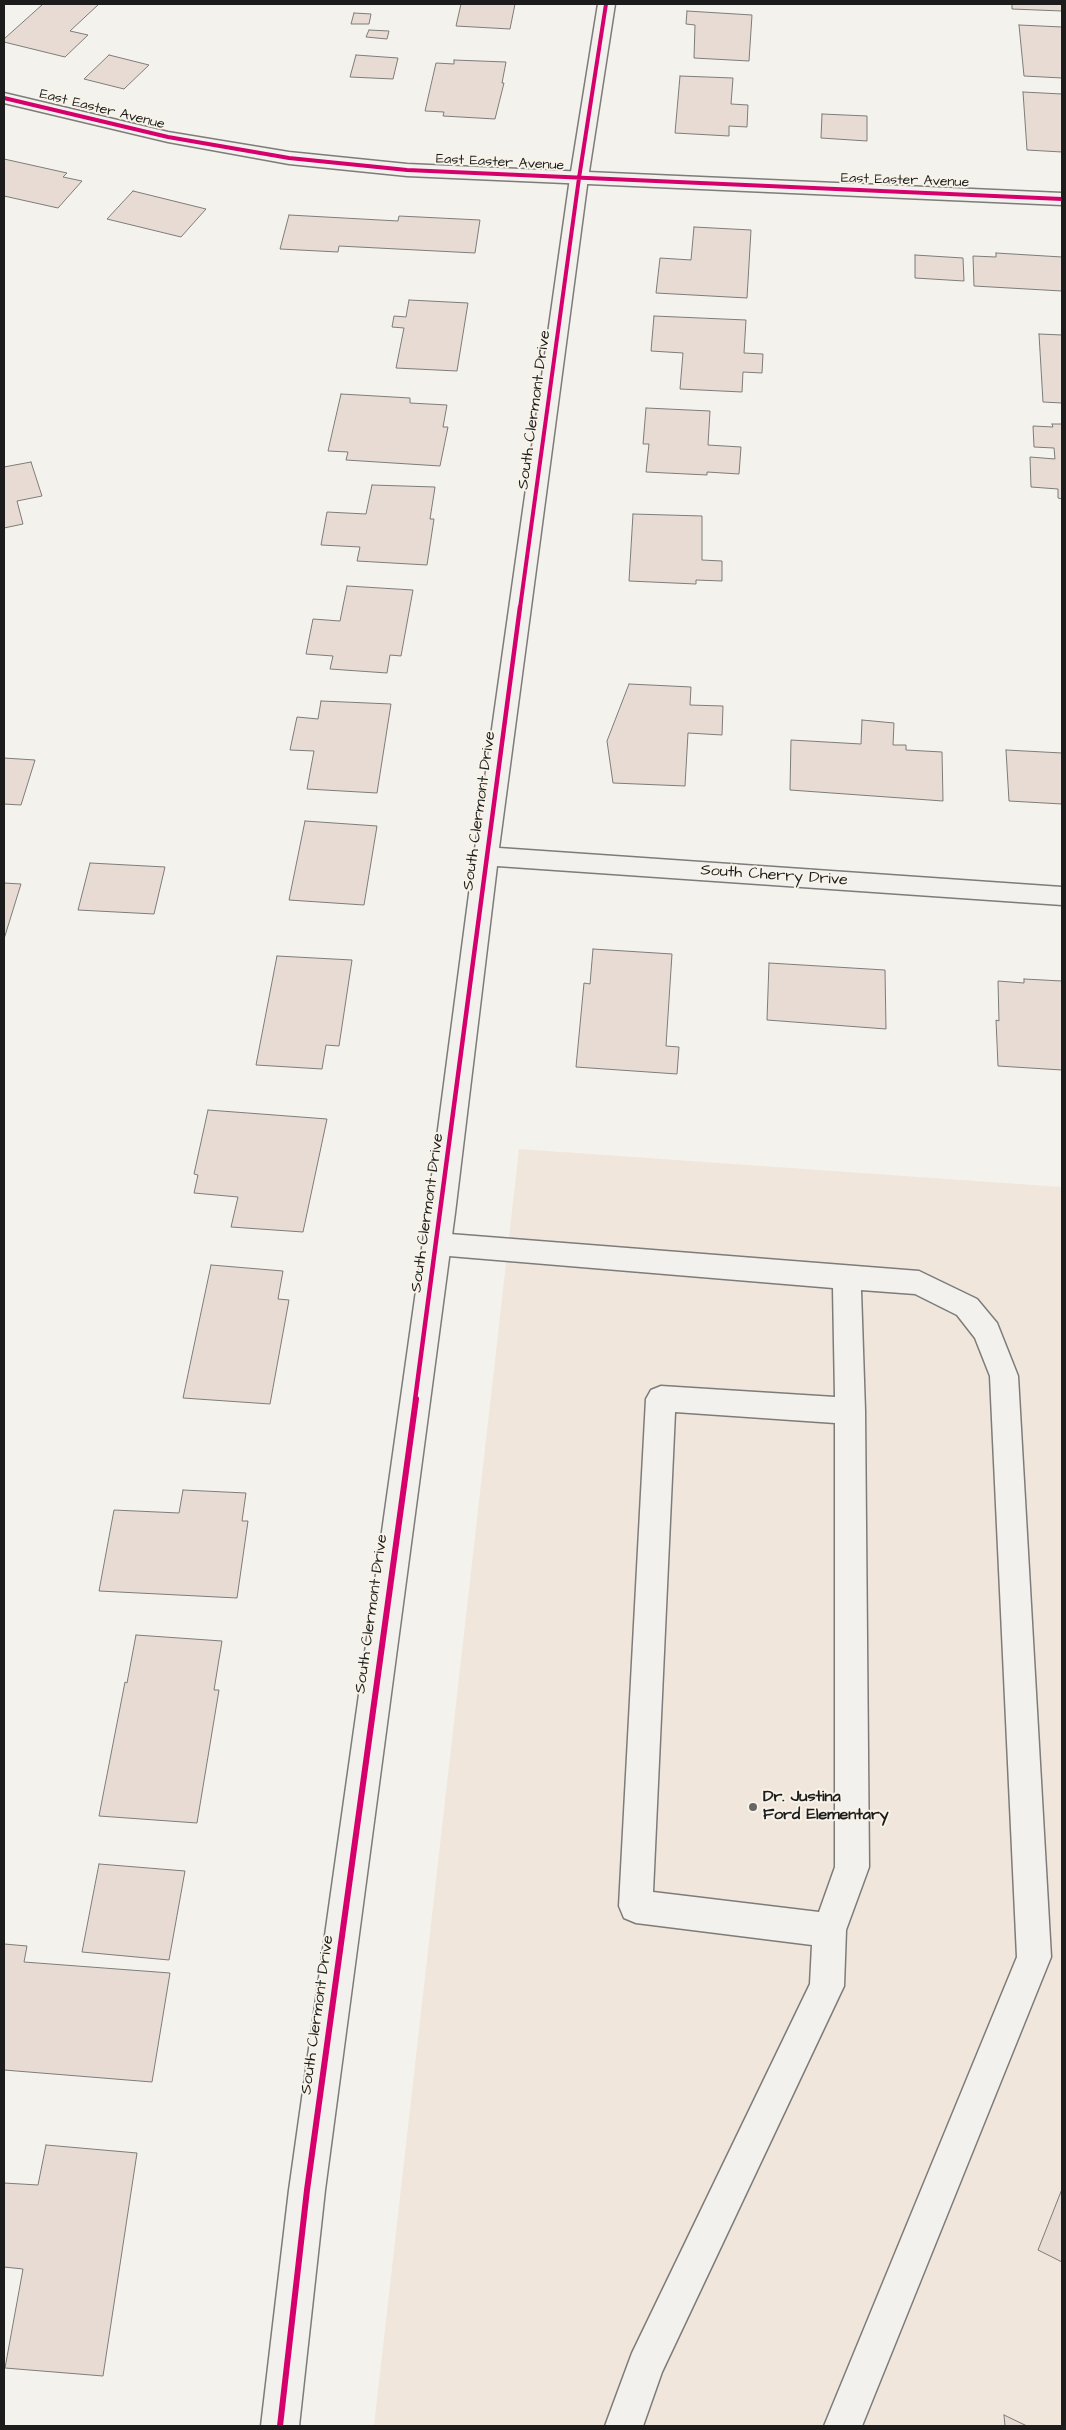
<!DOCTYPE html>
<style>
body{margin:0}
#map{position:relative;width:1066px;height:2430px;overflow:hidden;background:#f4f2ec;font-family:"Architects Daughter",sans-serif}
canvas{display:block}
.frame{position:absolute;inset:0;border:5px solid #1c1c1c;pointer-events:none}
</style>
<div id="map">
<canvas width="1066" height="2430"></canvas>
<div class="frame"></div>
</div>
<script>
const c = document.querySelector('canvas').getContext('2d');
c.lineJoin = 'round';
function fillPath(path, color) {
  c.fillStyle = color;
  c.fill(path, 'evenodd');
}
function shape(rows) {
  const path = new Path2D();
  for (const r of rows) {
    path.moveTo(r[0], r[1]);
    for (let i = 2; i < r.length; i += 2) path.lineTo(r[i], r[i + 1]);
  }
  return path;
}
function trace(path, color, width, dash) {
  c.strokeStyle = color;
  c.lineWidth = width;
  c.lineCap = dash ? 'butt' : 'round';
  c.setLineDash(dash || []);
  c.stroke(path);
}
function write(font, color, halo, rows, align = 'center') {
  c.font = font + ' "Architects Daughter",sans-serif';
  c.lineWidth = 4;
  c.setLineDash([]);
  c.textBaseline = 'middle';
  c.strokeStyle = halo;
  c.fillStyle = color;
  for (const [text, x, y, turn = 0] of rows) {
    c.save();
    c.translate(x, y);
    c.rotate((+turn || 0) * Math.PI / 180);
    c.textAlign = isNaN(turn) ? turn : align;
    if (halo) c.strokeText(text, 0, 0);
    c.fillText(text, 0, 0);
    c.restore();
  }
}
const built = shape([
 [519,1149,1062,1187,1062,2426,374,2426]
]);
const building = shape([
 [43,4,99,4,70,31,88,35,65,57,4,42,4,39,43,4],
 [461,4,515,4,510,29,456,26,461,4],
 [1012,4,1062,4,1062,11,1012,9,1012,4],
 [687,11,752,15,749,61,694,58,695,25,686,24,687,11],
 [354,13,371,14,369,24,351,24,354,13],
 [1019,25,1062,27,1062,78,1024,76,1019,25],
 [369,30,389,31,387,39,366,37,369,30],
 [109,55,149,65,124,89,84,79,109,55],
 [356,55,398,58,393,79,350,77,356,55],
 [454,60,506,62,502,83,504,83,495,119,443,116,444,112,425,111,436,63,454,64,454,60],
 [680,76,733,78,731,104,748,105,747,127,729,126,729,136,675,133,680,76],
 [1023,92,1062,94,1062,152,1027,150,1023,92],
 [822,114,867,116,867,141,821,138,822,114],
 [4,159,67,173,63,177,82,181,58,208,4,196,4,159],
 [133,191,206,209,181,237,107,219,133,191],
 [289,215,398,221,399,216,480,220,475,253,339,246,338,252,280,249,289,215],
 [694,227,751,230,747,298,656,293,660,258,691,260,694,227],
 [996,253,1062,257,1062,291,974,286,973,256,996,257,996,253],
 [915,255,963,258,964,281,915,278,915,255],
 [409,300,468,303,457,371,396,368,404,328,392,327,394,316,406,317,409,300],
 [654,316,746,320,744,353,763,354,762,373,743,372,742,392,680,389,683,353,651,351,654,316],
 [1039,334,1062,335,1062,403,1043,402,1039,334],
 [341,394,410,398,410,403,447,405,443,427,448,427,440,466,346,460,348,452,328,451,341,394],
 [646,408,710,411,708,445,741,447,739,474,707,472,707,475,646,472,649,444,643,444,646,408],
 [1052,424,1062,424,1062,499,1058,498,1058,489,1031,487,1030,457,1055,459,1054,448,1034,447,1033,426,1053,427,1052,424],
 [31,462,42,496,17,501,23,524,4,528,4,467,31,462],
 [372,485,435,487,430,519,434,519,427,565,357,561,360,547,321,545,327,512,366,514,372,485],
 [633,514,702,516,702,560,722,561,722,581,696,580,696,584,629,581,633,514],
 [347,586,413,590,401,656,390,655,387,673,330,669,333,656,306,654,313,619,340,621,347,586],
 [629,684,691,687,690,705,723,706,722,735,688,733,685,786,613,783,607,741,629,684],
 [321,701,391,704,377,793,307,789,314,751,290,750,297,717,318,719,321,701],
 [862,720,894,723,893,745,906,745,906,750,942,752,943,801,790,790,791,740,861,744,862,720],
 [1006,750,1062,753,1062,804,1009,801,1006,750],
 [4,758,35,760,21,805,4,804,4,758],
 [305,821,377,826,364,905,289,900,305,821],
 [90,863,165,867,154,914,78,910,90,863],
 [4,883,21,884,4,939,4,883],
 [593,949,672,954,666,1046,679,1047,677,1074,576,1067,584,983,590,984,593,949],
 [277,956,352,960,339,1046,326,1045,322,1069,256,1065,277,956],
 [769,963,885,970,886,1029,767,1020,769,963],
 [1024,979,1062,981,1062,1070,998,1066,996,1020,999,1021,998,981,1024,983,1024,979],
 [208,1110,327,1119,303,1232,231,1227,238,1197,194,1193,198,1175,194,1174,208,1110],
 [211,1265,283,1271,278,1299,289,1300,270,1404,183,1398,211,1265],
 [183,1490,246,1493,242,1521,248,1521,237,1598,99,1591,114,1510,179,1513,183,1490],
 [136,1635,222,1641,214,1690,219,1690,197,1823,99,1816,125,1682,127,1683,136,1635],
 [99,1864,185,1871,169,1960,82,1952,99,1864],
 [4,1944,27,1946,24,1962,170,1973,152,2082,4,2070,4,1944],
 [46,2145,137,2153,103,2376,5,2368,23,2269,4,2267,4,2183,38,2185,46,2145],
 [1062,2189,1062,2262,1038,2250,1062,2189],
 [1004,2415,1027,2426,1005,2426,1004,2415]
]);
const lane = shape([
 [437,1233,919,1271,977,1299,997,1323,1018,1376,1051,1957,862,2426,824,2426,1017,1957,990,1376,975,1338,957,1315,915,1294,861,1290,865,1411,869,1867,846,1930,844,1986,662,2372,643,2426,605,2426,632,2353,810,1984,812,1945,636,1923,624,1918,619,1906,646,1399,651,1390,661,1386,835,1397,833,1288,437,1255,427,1252,423,1244,427,1236,437,1233],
 [675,1412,835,1423,835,1867,819,1912,653,1892,675,1412]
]);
const street = shape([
 [598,4,615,4,588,178,499,848,1062,887,1062,905,497,866,455,1213,325,2190,299,2426,261,2426,289,2190,427,1213,474,856,570,178,598,4]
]);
const secondary = shape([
 [4,93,168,132,289,152,407,164,1062,193,1062,205,407,176,289,164,168,142,4,103,4,93]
]);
const cyclewayFar2 = shape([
 [4,98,168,137,289,158,407,170,1062,199],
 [520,608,579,178,606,4]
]);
const cyclewayFar1 = shape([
 [415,1400,520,607]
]);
const cycleway = shape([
 [280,2426,307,2190,416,1399]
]);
const markers = [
 [753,1807,5,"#686765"]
];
const farStreetnames = [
 ["East Easter Avenue",102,110,14],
 ["East Easter Avenue",500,163,3],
 ["East Easter Avenue",905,181,2]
];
const streetNames = [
 ["South Clermont Drive",535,410,-82],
 ["South Clermont Drive",480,811,-82],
 ["South Cherry Drive",774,876,4],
 ["South Clermont Drive",428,1213,-82],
 ["South Clermont Drive",372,1614,-82],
 ["South Clermont Drive",318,2015,-82]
];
const poiNames = [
 ["Dr. Justina",763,1798],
 ["Ford Elementary",763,1816]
];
fillPath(built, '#f1e6db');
fillPath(building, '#e7dbd4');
trace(building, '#7d7c7a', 1);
trace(lane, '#7d7c7a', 3);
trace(street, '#7d7c7a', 3);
trace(secondary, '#7d7c7a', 3);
fillPath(lane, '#f2f1ed');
fillPath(street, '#f2f1ed');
fillPath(secondary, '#f2f1ed');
trace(cyclewayFar2, '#d6006c', 4);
trace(cyclewayFar1, '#d6006c', 4.5);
trace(cycleway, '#d6006c', 6);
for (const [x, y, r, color] of markers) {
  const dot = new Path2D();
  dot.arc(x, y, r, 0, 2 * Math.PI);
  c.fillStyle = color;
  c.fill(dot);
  trace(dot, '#f7f3e8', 2);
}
write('14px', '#1c1c1c', '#f7f3e8', farStreetnames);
write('16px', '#1c1c1c', '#f7f3e8', streetNames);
write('bold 16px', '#1c1c1c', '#f7f3e8', poiNames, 'left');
</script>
